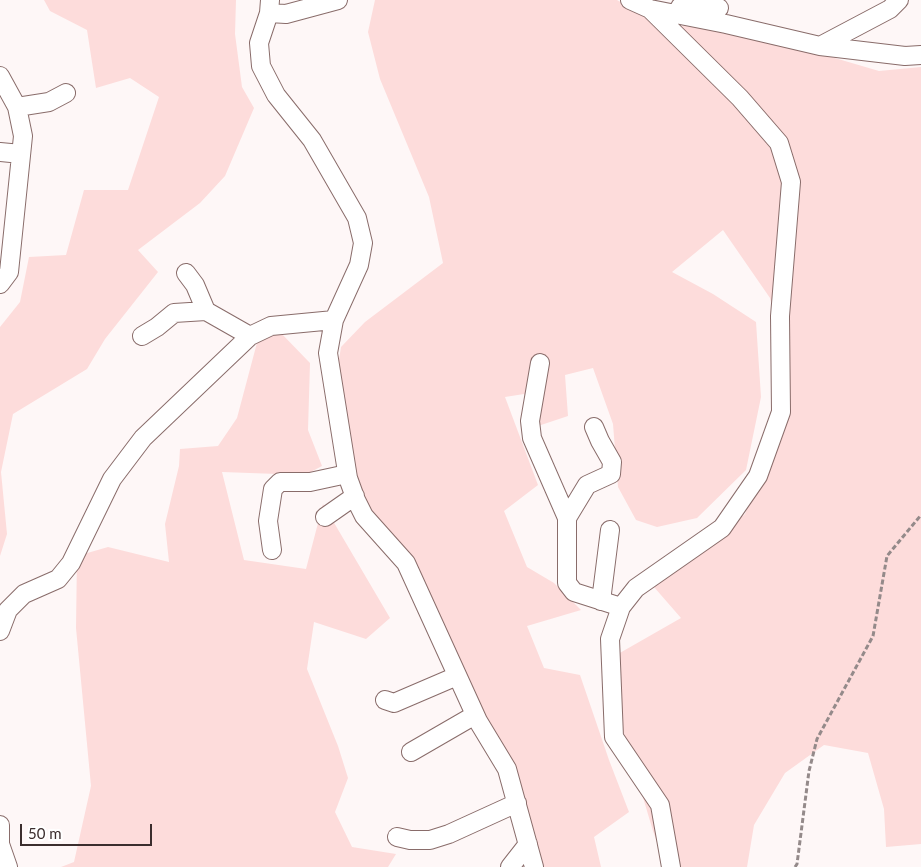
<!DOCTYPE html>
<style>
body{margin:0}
#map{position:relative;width:921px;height:867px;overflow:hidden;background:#fef7f7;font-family:Lato,sans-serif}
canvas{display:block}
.scale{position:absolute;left:20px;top:824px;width:132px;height:22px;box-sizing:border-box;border:2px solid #3b2e2e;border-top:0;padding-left:6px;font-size:15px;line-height:18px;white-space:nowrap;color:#3b2e2e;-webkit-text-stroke:4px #fff;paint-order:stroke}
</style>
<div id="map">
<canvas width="921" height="867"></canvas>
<div class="scale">50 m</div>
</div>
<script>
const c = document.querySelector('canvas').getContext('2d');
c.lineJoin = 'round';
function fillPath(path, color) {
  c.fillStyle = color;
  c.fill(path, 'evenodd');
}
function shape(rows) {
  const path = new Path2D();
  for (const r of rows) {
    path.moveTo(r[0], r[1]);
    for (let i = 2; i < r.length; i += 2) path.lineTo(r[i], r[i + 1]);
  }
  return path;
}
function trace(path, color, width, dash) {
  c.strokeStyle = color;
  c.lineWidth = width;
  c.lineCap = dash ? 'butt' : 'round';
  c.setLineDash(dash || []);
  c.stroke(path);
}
const green = shape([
 [44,0,236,0,235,34,242,87,254,108,225,176,200,203,138,250,158,272,105,339,87,369,13,414,1,472,7,534,0,556,0,327,20,302,29,257,66,255,84,190,128,190,159,97,130,78,96,88,87,30,50,11],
 [375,0,617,0,654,22,760,36,879,71,921,67,921,844,886,847,884,809,868,753,824,745,785,773,754,825,747,867,666,867,653,831,619,717,604,662,681,618,647,579,693,558,745,514,771,444,787,366,770,298,723,230,672,272,713,294,756,322,761,397,746,470,697,518,657,527,636,520,618,487,613,424,593,368,565,375,568,416,538,426,524,394,505,397,538,485,504,511,527,567,554,583,581,610,527,626,544,668,580,675,609,760,629,812,594,837,601,867,533,867,516,796,481,705,412,573,359,495,335,385,341,347,365,322,443,263,429,197,380,79,368,32],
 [279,331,310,363,308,430,322,466,305,475,222,472,244,560,306,569,323,504,390,618,366,639,314,622,307,669,338,746,348,778,335,812,352,847,396,854,388,867,61,867,74,862,91,786,76,628,77,556,108,547,169,562,165,524,179,466,180,449,218,446,237,418,258,339]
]);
const path = shape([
 [795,867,797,864,809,771,817,739,873,636,887,556,921,515]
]);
const minor = shape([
 [270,0,269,13,259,43,261,66,276,95,312,140,357,218,363,243,359,265,334,320,328,353,348,478,356,500,364,516,406,563,478,721,507,769,534,867],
 [630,0,650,9,726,24,820,46,905,56,921,55],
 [680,7,689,6,719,8],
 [650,9,740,98,779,143,791,182,780,316,781,412,758,476,722,528,636,588,621,607,610,639,614,737,660,805,671,867],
 [269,13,286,14,338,0],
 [820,46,890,9,899,0],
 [0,76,17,107,23,136,9,272,0,284],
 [17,107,49,102,66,93],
 [0,152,21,154],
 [186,273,195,285,206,311],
 [142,336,157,327,174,313,206,311,250,336],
 [540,363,530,421,532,438,567,518],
 [594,427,600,441,612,462,611,474,587,485,567,518,567,583,574,592,621,607],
 [325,517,355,496],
 [272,550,268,521,273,489,280,482,310,482,347,474],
 [601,601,610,530],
 [0,631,8,610,24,594,58,579,71,563,112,479,143,438,250,336,271,326,334,320],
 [385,700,394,703,457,676],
 [411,752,475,715],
 [0,825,0,844,8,867],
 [397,837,410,840,430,840,449,834,517,803],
 [510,867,528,844]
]);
fillPath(green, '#fddcdb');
trace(minor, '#896c6a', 20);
trace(path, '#948a8a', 3, [5, 2.5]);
trace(minor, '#fff', 18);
</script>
